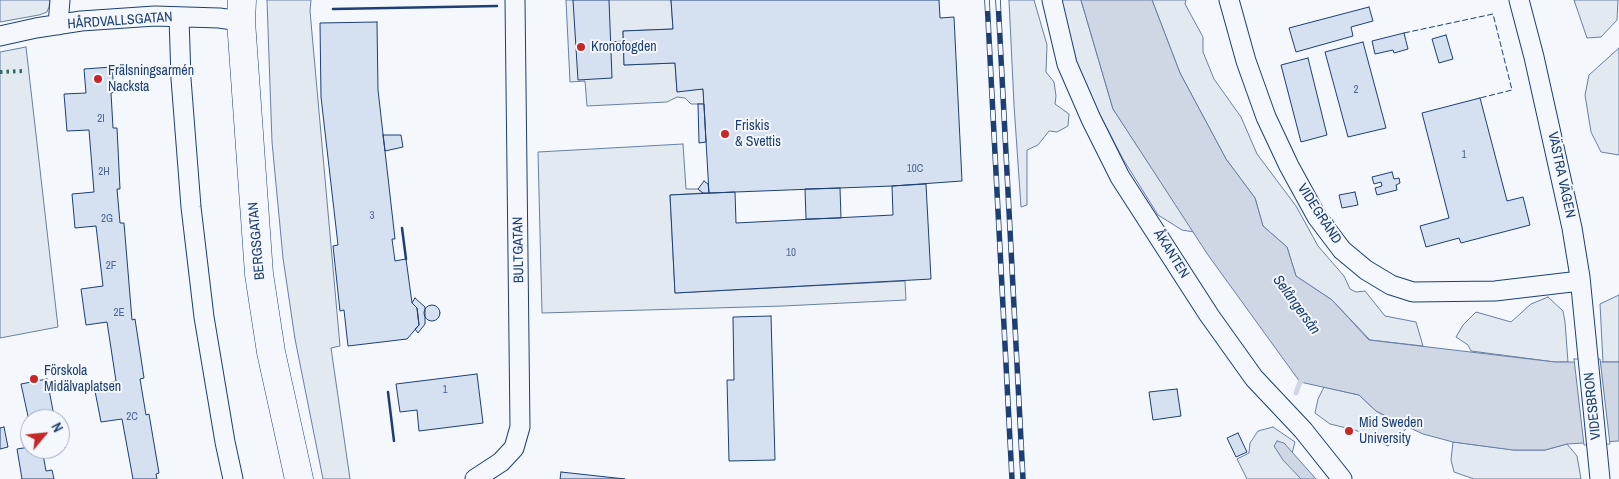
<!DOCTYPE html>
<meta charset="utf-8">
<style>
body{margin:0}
#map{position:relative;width:1619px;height:479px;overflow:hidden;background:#f4f7fb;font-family:"Archivo Narrow",sans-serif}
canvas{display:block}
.north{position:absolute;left:20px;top:409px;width:50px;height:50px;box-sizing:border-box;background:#f4f7fb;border:1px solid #9eadc5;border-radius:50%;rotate:62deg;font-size:14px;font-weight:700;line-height:20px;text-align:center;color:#1d3f73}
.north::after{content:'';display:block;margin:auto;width:18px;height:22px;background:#c62828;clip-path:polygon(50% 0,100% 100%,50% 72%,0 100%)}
</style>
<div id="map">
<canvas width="1619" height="479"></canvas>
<div class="north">N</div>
</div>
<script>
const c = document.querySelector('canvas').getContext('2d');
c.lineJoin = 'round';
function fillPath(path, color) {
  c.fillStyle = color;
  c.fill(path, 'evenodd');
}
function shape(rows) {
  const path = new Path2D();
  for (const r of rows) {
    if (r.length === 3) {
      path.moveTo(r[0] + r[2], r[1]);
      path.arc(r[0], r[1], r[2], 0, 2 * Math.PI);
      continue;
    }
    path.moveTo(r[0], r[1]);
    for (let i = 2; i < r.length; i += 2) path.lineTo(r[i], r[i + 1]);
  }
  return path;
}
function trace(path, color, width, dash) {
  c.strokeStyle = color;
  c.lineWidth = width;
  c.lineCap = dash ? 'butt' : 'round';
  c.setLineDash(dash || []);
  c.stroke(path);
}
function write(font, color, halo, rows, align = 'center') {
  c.font = font + ' "Archivo Narrow",sans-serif';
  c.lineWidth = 4;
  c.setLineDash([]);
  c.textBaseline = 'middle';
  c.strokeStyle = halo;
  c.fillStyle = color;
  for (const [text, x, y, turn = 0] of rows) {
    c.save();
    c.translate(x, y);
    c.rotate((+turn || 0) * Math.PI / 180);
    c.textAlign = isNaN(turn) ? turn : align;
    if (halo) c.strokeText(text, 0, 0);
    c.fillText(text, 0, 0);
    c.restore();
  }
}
const green = shape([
 [0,0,50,0,49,7,47,12,39,15,0,22,0,0],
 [267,0,311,0,310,11,340,346,331,348,350,479,323,479,295,339,283,258,272,142,267,0],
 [566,0,671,0,673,29,623,31,624,65,675,63,677,91,703,89,704,104,691,104,685,98,677,97,667,102,587,106,585,81,570,82,566,0],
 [1009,0,1034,0,1047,45,1046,72,1054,82,1056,96,1055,104,1069,114,1068,126,1057,132,1049,131,1038,145,1027,150,1027,205,1021,207,1014,105,1009,0],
 [1061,0,1081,0,1113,109,1194,232,1182,230,1158,215,1123,159,1097,109,1077,63,1061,0],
 [1152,0,1186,0,1185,4,1203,37,1203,52,1214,79,1241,117,1257,154,1296,206,1318,246,1344,276,1350,289,1356,292,1365,291,1385,316,1416,322,1423,346,1370,340,1332,300,1296,276,1287,247,1263,226,1255,198,1226,159,1180,73,1152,0],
 [1574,0,1618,0,1617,20,1601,37,1587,38,1574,0],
 [26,47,58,327,0,338,0,52,26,47],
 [1619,48,1619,155,1601,152,1591,132,1585,95,1589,75,1619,48],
 [683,144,686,189,698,189,703,193,670,195,675,293,905,281,906,300,783,306,542,313,538,152,683,144],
 [1619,295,1619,362,1603,362,1600,304,1619,295],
 [1548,297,1563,311,1565,322,1568,362,1555,362,1471,351,1468,345,1456,337,1463,325,1476,312,1511,322,1531,304,1548,297],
 [1324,387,1359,395,1376,411,1408,427,1388,446,1355,430,1330,424,1315,413,1318,399,1324,387],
 [1273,427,1295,442,1290,461,1306,479,1247,479,1237,459,1249,453,1250,443,1258,431,1273,427],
 [1453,442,1514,450,1545,450,1567,444,1577,456,1581,479,1474,479,1454,472,1451,460,1453,442]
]);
const water = shape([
 [1081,0,1152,0,1180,73,1226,159,1255,198,1263,226,1287,247,1296,276,1332,300,1369,340,1555,362,1619,362,1619,441,1567,444,1545,450,1513,450,1453,442,1423,434,1408,427,1376,411,1359,395,1300,382,1208,255,1113,109,1081,0],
 [1277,441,1284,443,1316,479,1301,479,1283,460,1274,446,1277,441]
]);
const pier = shape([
 [1574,359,1600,359,1610,444,1584,445,1574,359]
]);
const stream = shape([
 [1296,393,1300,382,1304,379]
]);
const building = shape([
 [573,0,609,0,612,78,578,80,573,0],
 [671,0,939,0,940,18,954,17,962,181,892,186,709,193,703,89,677,92,675,63,624,65,623,31,673,29,671,0],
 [1369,7,1373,21,1351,27,1353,36,1296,52,1289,28,1369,7],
 [377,22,378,90,395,239,392,239,395,261,406,259,412,303,417,308,419,325,407,339,348,346,344,310,340,311,333,246,338,245,321,97,320,23,377,22],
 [1404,33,1408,49,1394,53,1393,50,1375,54,1372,41,1404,33],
 [1446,35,1453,59,1439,63,1432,39,1446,35],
 [623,41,624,51,611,52,611,42,623,41],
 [1363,42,1386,128,1348,137,1325,52,1363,42],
 [1308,58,1327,135,1301,142,1281,65,1308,58],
 [112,67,114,92,111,93,113,128,117,128,120,189,117,189,120,223,124,223,132,320,135,319,144,378,140,379,146,415,149,414,159,473,156,474,157,479,133,479,122,419,101,422,94,386,116,381,107,322,86,325,81,289,103,286,96,226,75,228,72,194,94,192,89,130,67,131,64,94,86,93,84,69,112,67],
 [1480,98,1507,201,1523,197,1530,225,1461,243,1459,238,1426,247,1420,226,1449,218,1422,113,1480,98],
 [698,104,704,104,706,142,699,143,698,104],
 [383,135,401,135,403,147,385,151,383,135],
 [1392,172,1394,179,1399,178,1400,183,1396,185,1397,190,1377,195,1375,188,1382,186,1381,182,1374,184,1372,177,1392,172],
 [704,181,708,184,709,193,703,193,698,189,704,181],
 [926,184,931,279,675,293,670,195,735,192,736,223,893,215,892,186,926,184],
 [840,188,841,218,806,219,805,189,840,188],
 [1355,192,1358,205,1342,208,1339,195,1355,192],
 [415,298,425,307,425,324,418,333,415,329,419,325,417,308,412,303,415,298],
 [432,313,8],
 [771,316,775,460,729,461,727,380,734,380,733,317,771,316],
 [477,374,483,423,419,431,417,410,400,412,396,384,477,374],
 [47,379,54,416,30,419,29,421,21,384,47,379],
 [1177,389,1181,416,1153,420,1149,392,1177,389],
 [4,427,8,447,0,449,0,428,4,427],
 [1238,433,1247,452,1236,457,1227,438,1238,433],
 [30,447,30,449,42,449,46,471,52,470,54,479,22,479,17,449,30,447],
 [561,472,625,479,560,479,561,472]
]);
const minor = shape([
 [1052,0,1067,64,1091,119,1120,177,1209,315,1254,378,1303,430,1342,479],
 [1229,0,1246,61,1266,117,1289,166,1317,217,1342,250,1366,270,1391,285,1413,292,1495,291,1580,281],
 [1519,0,1534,57,1572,228,1580,277,1600,479],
 [179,17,181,79,191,207,204,317,225,442,233,479],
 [58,25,60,0],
 [0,36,36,28,81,21,155,16,219,18,241,21],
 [475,479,501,462,514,448,520,427,515,0]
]);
const highway = shape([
 [242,0,241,21,259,274,271,352,299,479]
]);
const rail = shape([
 [987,0,1012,479],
 [998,0,1023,479]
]);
const hedge = shape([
 [0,72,23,71]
]);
const fence = shape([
 [1404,33,1493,14,1512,90,1480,98]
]);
const wall = shape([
 [333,9,497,6],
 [402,228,406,259],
 [388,392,394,441]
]);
const markers = [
 [581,47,5,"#c62828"],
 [98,79,5,"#c62828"],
 [725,134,5,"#c62828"],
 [34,379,5,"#c62828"],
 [1349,431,5,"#c62828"]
];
const numberNames = [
 ["2",1356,90],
 ["2I",101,119],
 ["1",1464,155],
 ["10C",915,169],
 ["2H",104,172],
 ["3",372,216],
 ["2G",107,219],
 ["10",791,253],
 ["2F",111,266],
 ["2E",119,313],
 ["1",445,390],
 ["2C",132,417]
];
const streetNames = [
 ["HÅRDVALLSGATAN",120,21,-4],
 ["VÄSTRA VÄGEN",1561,175,78],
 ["VIDEGRÄND",1319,214,57],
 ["BERGSGATAN",257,241,-95],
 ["BULTGATAN",519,250,-91],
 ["ÅKANTEN",1171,254,58],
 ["VIDESBRON",1593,406,-96]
];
const poiNames = [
 ["Kronofogden",591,47],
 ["Frälsningsarmén",108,71],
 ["Nacksta",108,87],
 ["Friskis",735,126],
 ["& Svettis",735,142],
 ["Förskola",44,371],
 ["Midälvaplatsen",44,387],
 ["Mid Sweden",1359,423],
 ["University",1359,439]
];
const waterNames = [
 ["Selångersån",1296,305,54]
];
fillPath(green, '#e3e9f0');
trace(green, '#687fa3', 1);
fillPath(water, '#cfd7e4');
trace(water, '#687fa3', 1);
fillPath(pier, '#f4f7fb');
trace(pier, '#687fa3', 1);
trace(stream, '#cfd7e4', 5);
fillPath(building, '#d5e0f0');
trace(building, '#1d3f73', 1);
trace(minor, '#1d3f73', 21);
trace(highway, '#1d3f73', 29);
trace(minor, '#f4f7fb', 19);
trace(highway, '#f4f7fb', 28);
trace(rail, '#1d3f73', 5.5);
trace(rail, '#f4f7fb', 4, [11]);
trace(hedge, '#2c6c60', 4, [2.5, 4]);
trace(fence, '#1d3f73', 1, [6, 2.5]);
trace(wall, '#1d3f73', 2.5);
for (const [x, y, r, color] of markers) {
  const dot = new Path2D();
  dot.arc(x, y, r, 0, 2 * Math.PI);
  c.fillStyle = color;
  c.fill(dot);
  trace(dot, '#f4f7fb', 2);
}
write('11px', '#4b6792', null, numberNames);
write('14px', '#1d3f73', '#f4f7fb', streetNames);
write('14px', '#1d3f73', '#f4f7fb', poiNames, 'left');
write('italic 15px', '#1d3f73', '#f4f7fb', waterNames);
</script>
